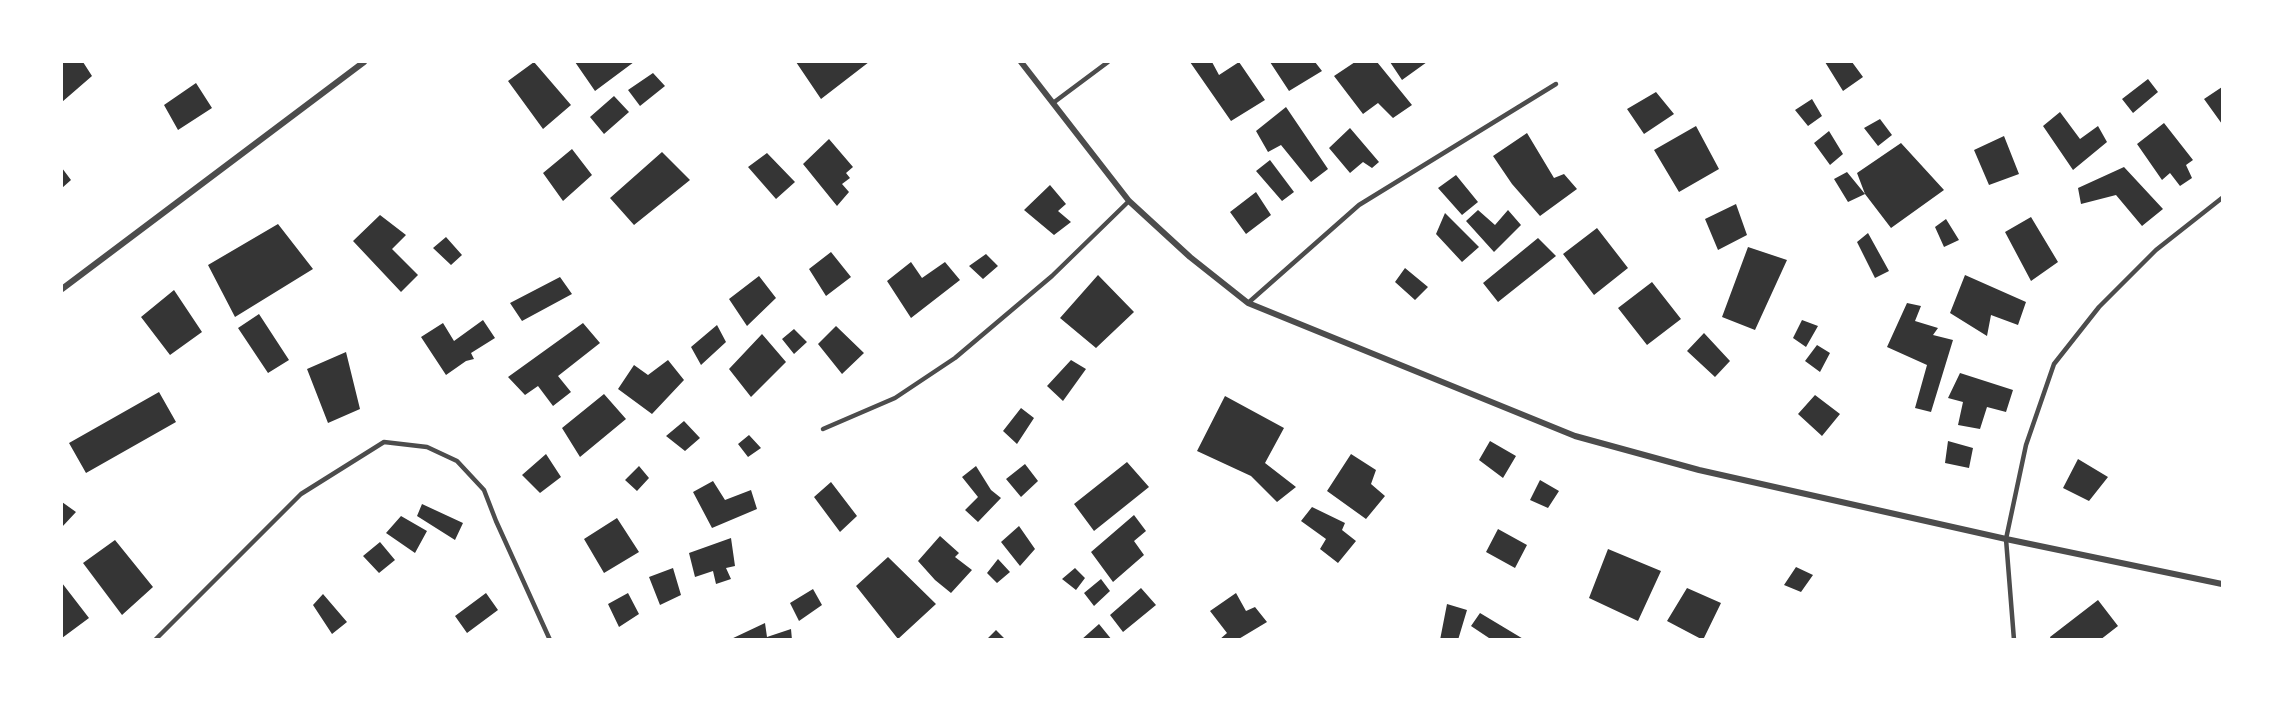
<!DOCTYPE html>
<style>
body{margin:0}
#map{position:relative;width:2284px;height:701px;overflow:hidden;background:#fff;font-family:Commissioner,sans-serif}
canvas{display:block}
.frame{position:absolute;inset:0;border:63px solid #fff;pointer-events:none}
</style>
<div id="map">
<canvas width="2284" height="701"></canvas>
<div class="frame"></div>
</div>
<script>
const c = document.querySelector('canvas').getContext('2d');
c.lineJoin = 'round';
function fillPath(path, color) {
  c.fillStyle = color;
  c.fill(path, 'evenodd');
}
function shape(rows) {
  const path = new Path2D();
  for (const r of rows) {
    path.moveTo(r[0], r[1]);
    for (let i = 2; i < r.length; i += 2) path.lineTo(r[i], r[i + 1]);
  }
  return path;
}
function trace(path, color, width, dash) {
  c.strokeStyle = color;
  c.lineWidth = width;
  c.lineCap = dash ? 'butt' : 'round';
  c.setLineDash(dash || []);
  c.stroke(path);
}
const building = shape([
 [64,62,83,62,92,76,62,102,62,64],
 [534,62,571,105,543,129,508,81],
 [575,62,634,62,595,91],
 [796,62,869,62,821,99],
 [1190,62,1212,62,1219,75,1239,62,1265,100,1231,121],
 [1270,62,1315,62,1322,71,1289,91],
 [1355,62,1377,62,1412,105,1393,118,1378,103,1363,114,1334,76],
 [1390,62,1427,62,1402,80],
 [1825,62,1852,62,1863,77,1843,91],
 [653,73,665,86,640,106,628,90],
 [2148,79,2158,92,2133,113,2122,99],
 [196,83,212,108,178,130,164,105],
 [2222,87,2222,124,2204,99],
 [1656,92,1674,114,1644,134,1627,109],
 [614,96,629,112,604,134,590,117],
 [1812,99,1822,116,1808,126,1795,110],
 [1286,107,1328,169,1311,182,1281,145,1268,152,1256,131],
 [2060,112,2080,139,2098,126,2107,142,2073,170,2043,126],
 [1880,119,1892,135,1878,146,1864,128],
 [2164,123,2193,160,2186,165,2192,178,2180,186,2170,173,2162,180,2137,144],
 [1696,126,1719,169,1679,192,1654,150],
 [1350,128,1379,162,1372,168,1363,162,1350,173,1329,148],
 [1829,131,1843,154,1830,165,1814,143],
 [1527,133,1554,178,1564,174,1577,189,1540,216,1512,184,1493,156],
 [2004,136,2019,174,1989,185,1974,150],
 [829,139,853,167,846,173,850,178,842,184,849,192,837,206,803,164],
 [1901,143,1944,190,1891,228,1865,194,1848,202,1834,179,1847,172,1865,194,1857,173],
 [572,149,592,175,563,201,543,173],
 [662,152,690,180,634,225,610,198],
 [767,153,795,182,776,199,748,167],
 [1270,160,1294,192,1282,201,1256,171],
 [2124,167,2163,209,2142,226,2116,195,2081,204,2078,188],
 [62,168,71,180,62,188],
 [1456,175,1478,202,1462,215,1438,188],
 [1050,185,1066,204,1058,211,1071,222,1054,235,1024,210],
 [1256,192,1271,215,1246,234,1230,212],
 [1736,204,1747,235,1718,250,1705,219],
 [1478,210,1495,225,1508,210,1521,225,1494,252,1466,221],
 [1445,213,1479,247,1462,262,1436,234],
 [380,215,406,235,392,249,418,275,401,292,353,241],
 [2031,217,2058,262,2031,281,2005,232],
 [1946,219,1959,240,1944,247,1935,227],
 [278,224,313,269,235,317,208,265],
 [1597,228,1628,268,1594,295,1563,254],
 [1868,233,1889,271,1875,278,1857,242],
 [446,237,462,255,451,265,433,248],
 [1538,238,1556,256,1498,302,1483,283],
 [1748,247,1787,260,1755,330,1722,317],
 [831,252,851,277,826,296,809,269],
 [986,254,998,266,983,279,969,266],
 [911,262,922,278,945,262,960,280,911,318,887,281],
 [1405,268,1428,287,1415,300,1395,282],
 [1098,275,1134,312,1096,348,1060,318],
 [1965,275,2026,302,2018,325,1991,315,1987,336,1950,313],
 [759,276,776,298,747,326,729,299],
 [560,277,572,294,522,321,510,303],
 [1652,282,1681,319,1647,345,1618,308],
 [174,290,202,332,170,355,141,317],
 [1907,303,1921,306,1915,321,1938,328,1933,335,1953,340,1931,412,1915,408,1927,365,1887,347],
 [259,314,289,360,268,373,238,328],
 [483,320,495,338,471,353,474,359,466,361,446,375,421,337,443,323,454,341],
 [1802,320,1818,326,1806,347,1793,338],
 [583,323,600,343,558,376,571,392,553,406,538,386,525,395,508,377],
 [717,325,726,342,701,365,691,347],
 [836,326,864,353,842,374,818,344],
 [794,329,807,342,794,354,782,339],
 [1704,333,1730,361,1715,377,1687,351],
 [762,334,786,362,751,397,729,369],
 [1817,345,1830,353,1820,372,1805,361],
 [346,352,360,409,328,423,307,369],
 [668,360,684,380,652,414,618,389,634,365,648,375],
 [1071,360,1086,369,1063,401,1047,386],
 [1960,373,2013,390,2006,412,1987,407,1980,429,1958,425,1963,402,1948,398],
 [159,392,176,422,86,473,69,443],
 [604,394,626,419,580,457,562,428],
 [1815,395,1840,414,1822,436,1798,414],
 [1225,396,1284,428,1265,463,1296,487,1277,502,1251,476,1197,451],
 [1021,408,1034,418,1017,444,1003,431],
 [684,421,700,438,685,451,666,436],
 [749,435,761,448,748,457,738,444],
 [1490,441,1516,456,1503,478,1479,460],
 [1948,441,1973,448,1969,468,1945,463],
 [546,454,561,477,540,493,522,475],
 [1351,454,1376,470,1371,484,1385,496,1366,519,1327,491],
 [2078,459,2108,477,2089,501,2063,488],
 [1127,462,1149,487,1094,531,1074,504],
 [1025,464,1038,481,1021,497,1006,479],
 [639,466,649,478,637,491,625,480],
 [976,466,991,490,1001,498,978,522,965,510,978,497,962,477],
 [1540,480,1559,491,1548,508,1530,500],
 [713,481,725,500,751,490,757,509,712,528,693,492],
 [831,482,857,516,840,532,814,497],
 [62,502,76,512,62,527],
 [422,504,463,523,455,540,417,516],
 [1312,507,1345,523,1342,530,1356,541,1338,563,1320,549,1326,539,1301,521],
 [1134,515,1146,531,1134,541,1144,555,1113,582,1091,552],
 [401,516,427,531,415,553,386,533],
 [617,518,639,552,604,573,584,539],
 [1019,526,1035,549,1020,566,1001,542],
 [1498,529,1527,545,1515,568,1486,552],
 [940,536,959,553,955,557,972,570,951,593,935,580,918,561],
 [731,538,735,566,726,568,731,579,716,584,713,571,695,577,689,553],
 [115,540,153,587,122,615,83,563],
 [380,542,395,560,379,573,363,556],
 [1608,549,1661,571,1638,621,1589,598],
 [888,557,936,604,898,639,856,586],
 [998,559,1010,572,997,583,987,573],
 [1796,567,1813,575,1801,592,1784,585],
 [673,568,681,595,660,605,649,577],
 [1075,568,1085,578,1076,590,1062,579],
 [1101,579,1110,591,1094,606,1084,593],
 [62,583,89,618,62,638],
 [1141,588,1156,605,1123,632,1110,615],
 [1687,588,1721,603,1703,640,1667,621],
 [813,589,822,605,799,621,790,603],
 [486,593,498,610,467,633,455,616],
 [628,593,639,614,619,627,608,604],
 [1236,593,1246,611,1255,607,1267,622,1237,640,1219,640,1227,633,1210,611],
 [323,594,347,622,332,634,313,605],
 [2098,600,2118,626,2100,640,2051,640,2050,637],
 [1447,604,1467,610,1458,640,1440,640],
 [1480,613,1525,640,1492,640,1471,626],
 [765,623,767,637,791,629,792,640,729,640],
 [1099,624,1112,640,1081,640],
 [996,630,1006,640,986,640]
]);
const service = shape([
 [1053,103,1108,62],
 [1248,303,1359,205,1556,84],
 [823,429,895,398,955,358,1052,276,1129,201],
 [155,640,301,494,384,442,427,447,457,461,484,490,496,521,550,640],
 [2014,640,2006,539,2026,445,2054,364,2099,307,2156,250,2222,198]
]);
const minor = shape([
 [1021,62,1129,201,1190,257,1248,303,1575,436,1699,470,2006,539,2222,584],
 [62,289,364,62]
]);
fillPath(building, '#353535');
trace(service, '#4c4c4c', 4.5);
trace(minor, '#4c4c4c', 6);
</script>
